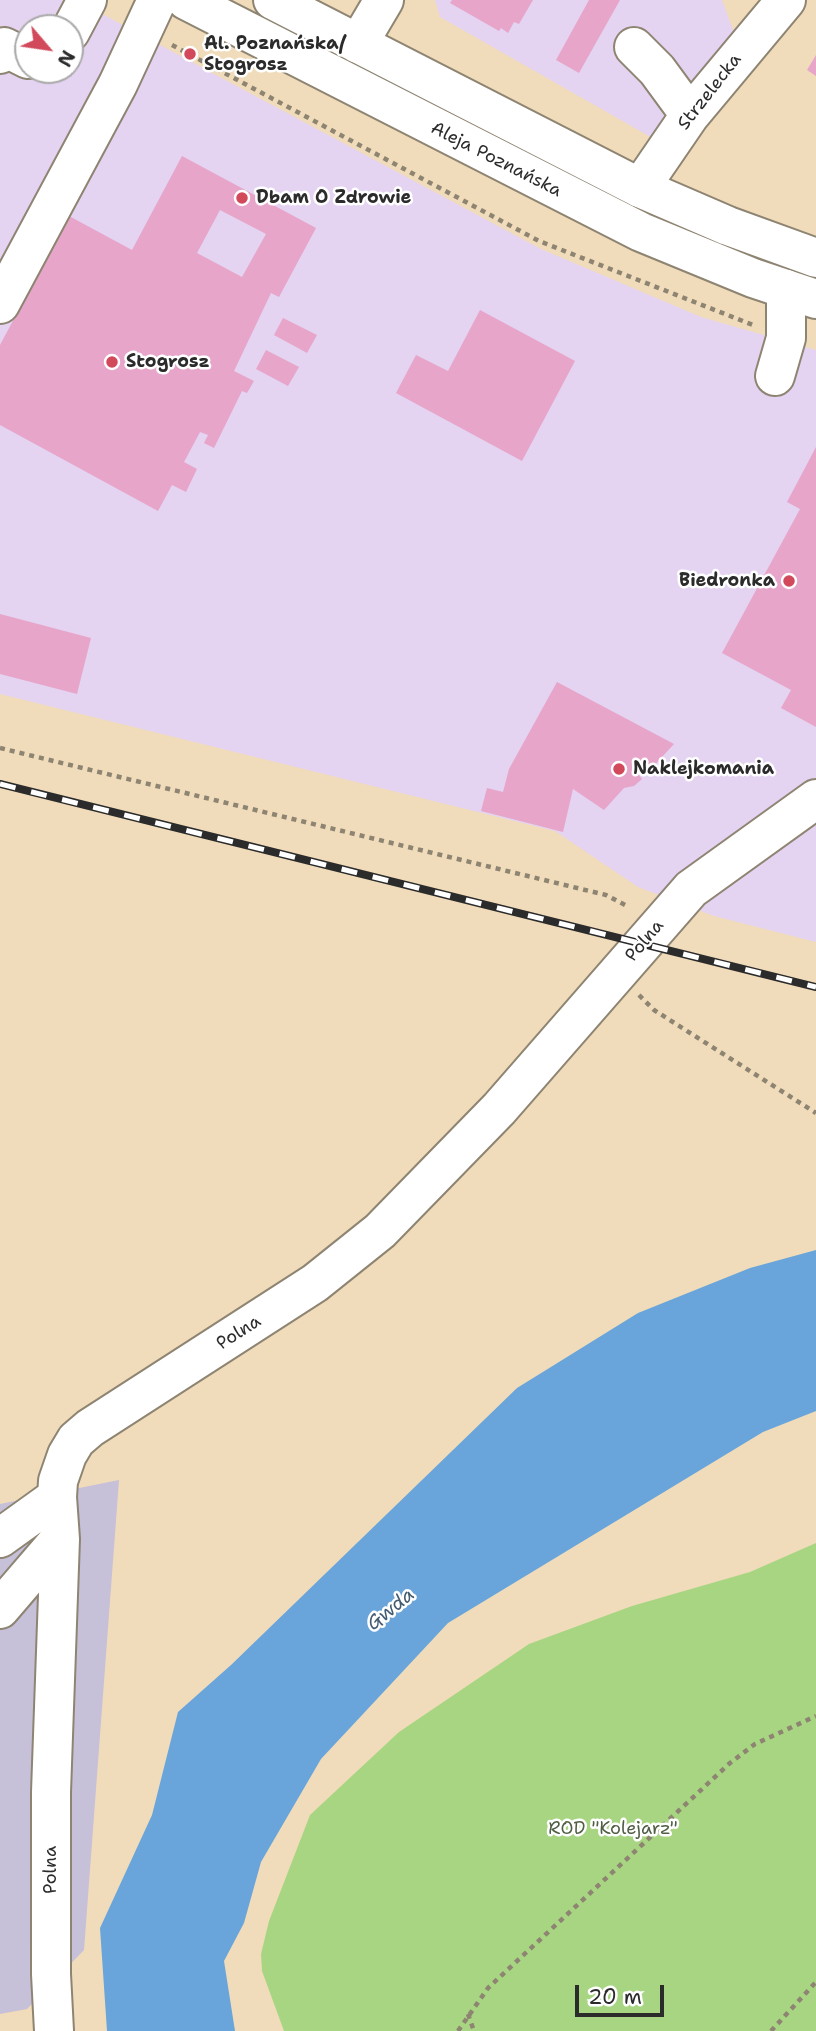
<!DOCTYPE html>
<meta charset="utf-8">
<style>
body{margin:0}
#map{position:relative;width:816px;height:2031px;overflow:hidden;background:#f0dcba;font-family:"Shantell Sans",sans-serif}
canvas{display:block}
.north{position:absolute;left:14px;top:14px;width:70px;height:70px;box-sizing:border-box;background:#fff;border:2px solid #aaa;border-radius:50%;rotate:119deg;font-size:19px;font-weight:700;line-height:28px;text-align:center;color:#2b2b2b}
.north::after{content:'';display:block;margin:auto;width:24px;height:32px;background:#d1495b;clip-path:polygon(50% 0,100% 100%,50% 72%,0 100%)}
.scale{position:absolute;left:575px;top:1985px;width:89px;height:32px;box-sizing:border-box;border:4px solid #2b2b2b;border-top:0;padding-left:9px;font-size:21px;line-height:24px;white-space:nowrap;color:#2b2b2b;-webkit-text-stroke:5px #fff;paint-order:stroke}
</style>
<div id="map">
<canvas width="816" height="2031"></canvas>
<div class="north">N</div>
<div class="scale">20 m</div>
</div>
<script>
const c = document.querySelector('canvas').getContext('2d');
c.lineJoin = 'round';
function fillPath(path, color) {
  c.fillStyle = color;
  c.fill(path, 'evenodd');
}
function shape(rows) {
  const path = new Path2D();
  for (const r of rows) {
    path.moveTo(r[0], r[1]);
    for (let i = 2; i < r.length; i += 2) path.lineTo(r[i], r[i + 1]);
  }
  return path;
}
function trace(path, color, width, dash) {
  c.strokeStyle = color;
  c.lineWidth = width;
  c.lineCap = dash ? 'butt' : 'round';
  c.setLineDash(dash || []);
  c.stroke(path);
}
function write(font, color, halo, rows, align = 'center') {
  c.font = font + ' "Shantell Sans",sans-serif';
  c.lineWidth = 5;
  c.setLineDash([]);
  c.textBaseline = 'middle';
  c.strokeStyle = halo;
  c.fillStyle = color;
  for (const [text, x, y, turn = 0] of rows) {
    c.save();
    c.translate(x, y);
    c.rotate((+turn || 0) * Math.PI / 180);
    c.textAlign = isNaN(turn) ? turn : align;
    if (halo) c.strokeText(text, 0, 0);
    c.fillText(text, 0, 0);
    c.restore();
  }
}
const built = shape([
 [0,0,76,0,541,249,701,317,816,350,816,942,714,916,638,887,555,831,0,694],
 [28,28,70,28,70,70,28,70],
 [435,0,722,0,736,38,654,139,440,17]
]);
const industrial = shape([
 [119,1480,84,1950,27,2009,0,2014,0,1504]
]);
const green = shape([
 [816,1543,816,2031,284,2031,262,1971,261,1954,269,1921,310,1815,399,1732,529,1644,632,1606,750,1572]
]);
const water = shape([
 [816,1250,816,1411,763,1432,448,1623,321,1759,261,1862,244,1923,224,1961,235,2031,107,2031,100,1928,152,1815,178,1712,231,1665,517,1388,638,1313,750,1268]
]);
const building = shape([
 [452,0,533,0,519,24,514,22,508,33,501,28,499,31,450,3],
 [589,0,620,0,579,73,556,60],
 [816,55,816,76,807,70],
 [182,156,316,228,279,297,271,293,234,371,254,381,247,393,242,391,214,448,204,443,208,435,200,432,184,462,197,469,186,492,172,485,158,511,0,425,0,345,69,216,132,250],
 [220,210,266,234,242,277,197,253],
 [480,310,575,361,522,461,396,393,416,355,448,371],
 [283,318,317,335,307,353,274,335],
 [266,350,299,367,288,386,256,369],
 [816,447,816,727,781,708,791,690,722,653,800,509,787,502],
 [0,614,91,638,77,694,0,674],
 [557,682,674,744,649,771,644,768,638,774,642,779,634,786,624,788,604,810,573,789,563,832,481,811,487,788,503,792,509,769]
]);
const path = shape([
 [172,45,539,241,753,325],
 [0,748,606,895,629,907],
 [639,995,654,1010,816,1113],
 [468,2014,474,2031],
 [458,2031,488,1988,730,1763,755,1744,816,1716],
 [771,2031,816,1982]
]);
const minor = shape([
 [70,32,87,0],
 [358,44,384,0],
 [634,47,657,70,690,115],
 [0,54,4,47,28,59],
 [640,188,690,115,786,0],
 [0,304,118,84,157,0],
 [775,376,786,338,786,289],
 [0,1538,57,1497],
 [0,1609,60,1539],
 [54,2031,51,1974,51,1792,60,1539,57,1497,58,1481,67,1455,76,1440,90,1428,315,1283,380,1231,499,1109,691,889,816,799]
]);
const major = shape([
 [186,0,641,232,753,278,816,299],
 [273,0,640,188,728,226,816,258]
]);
const rail = shape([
 [0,784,816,987]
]);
const markers = [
 [190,54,7,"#d1495b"],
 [242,198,7,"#d1495b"],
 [112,362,7,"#d1495b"],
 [789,581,7,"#d1495b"],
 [619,769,7,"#d1495b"]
];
const poiNames = [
 ["Al. Poznańska/",204,44],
 ["Stogrosz",204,65],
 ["Dbam O Zdrowie",256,198],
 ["Stogrosz",126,362],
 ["Biedronka",775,581,"right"],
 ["Naklejkomania",633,769]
];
const streetNames = [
 ["Strzelecka",710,92,-52],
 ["Aleja Poznańska",496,160,27],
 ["Polna",645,941,-50],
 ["Polna",239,1333,-33],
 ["Polna",51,1870,-90]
];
const parkNames = [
 ["ROD \"Kolejarz\"",613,1829]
];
const waterNames = [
 ["Gwda",391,1610,-39]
];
fillPath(built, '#e4d3f1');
fillPath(industrial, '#c6c0d9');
fillPath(green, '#a8d582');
fillPath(water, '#69a5da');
fillPath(building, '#e7a5ca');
trace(minor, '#8e8472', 42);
trace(major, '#8e8472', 42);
trace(path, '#8e8472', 4.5, [5, 5]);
trace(minor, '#fff', 38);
trace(major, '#fff', 38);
trace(rail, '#2b2b2b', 8);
trace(rail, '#fff', 5, [16]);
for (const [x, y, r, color] of markers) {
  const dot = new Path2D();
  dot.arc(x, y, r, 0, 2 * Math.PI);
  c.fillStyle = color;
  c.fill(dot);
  trace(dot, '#fff', 2.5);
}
write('bold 18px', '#2b2b2b', '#fff', poiNames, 'left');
write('18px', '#2b2b2b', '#fff', streetNames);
write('18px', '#505e45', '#fff', parkNames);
write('italic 19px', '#445c71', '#fff', waterNames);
</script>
